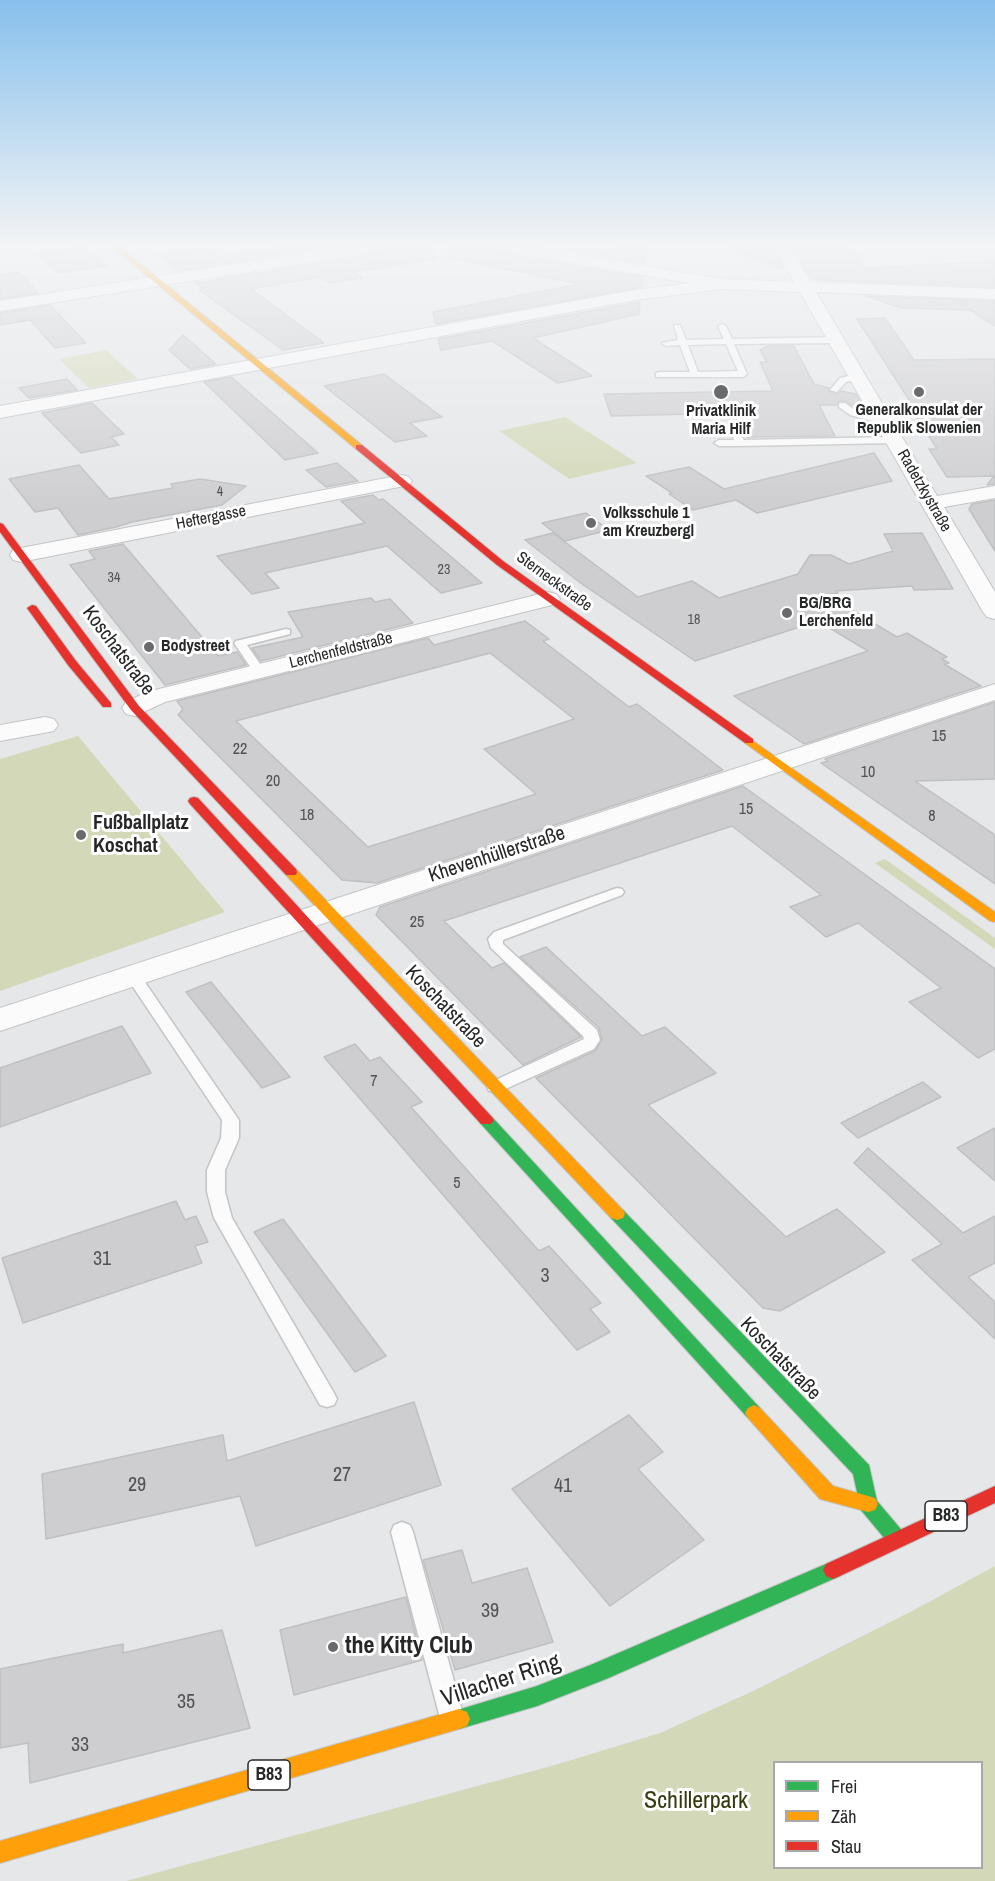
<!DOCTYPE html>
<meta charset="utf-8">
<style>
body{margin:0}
#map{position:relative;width:995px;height:1881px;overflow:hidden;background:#e5e7e9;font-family:"Archivo Narrow",sans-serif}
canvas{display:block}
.legend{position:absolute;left:773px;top:1761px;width:210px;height:108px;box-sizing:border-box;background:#fff;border:2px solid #a8a9a9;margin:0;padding:8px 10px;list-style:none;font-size:18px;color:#262728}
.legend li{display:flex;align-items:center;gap:12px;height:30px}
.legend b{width:30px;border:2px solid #a8a9a9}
</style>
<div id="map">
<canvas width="995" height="1881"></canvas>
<ul class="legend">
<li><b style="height:8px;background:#30b455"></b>Frei</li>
<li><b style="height:8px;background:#ff9f0a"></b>Zäh</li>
<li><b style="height:8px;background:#e5322d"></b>Stau</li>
</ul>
</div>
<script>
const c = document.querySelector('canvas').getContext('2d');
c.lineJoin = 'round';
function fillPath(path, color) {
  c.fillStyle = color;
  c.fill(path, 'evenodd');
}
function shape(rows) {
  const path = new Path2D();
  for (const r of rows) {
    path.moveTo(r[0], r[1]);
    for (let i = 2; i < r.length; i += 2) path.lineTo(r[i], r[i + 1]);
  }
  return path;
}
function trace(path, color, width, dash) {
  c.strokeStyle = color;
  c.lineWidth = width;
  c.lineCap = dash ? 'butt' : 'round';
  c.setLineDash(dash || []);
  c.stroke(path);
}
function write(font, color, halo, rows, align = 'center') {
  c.font = font + ' "Archivo Narrow",sans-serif';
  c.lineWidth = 6;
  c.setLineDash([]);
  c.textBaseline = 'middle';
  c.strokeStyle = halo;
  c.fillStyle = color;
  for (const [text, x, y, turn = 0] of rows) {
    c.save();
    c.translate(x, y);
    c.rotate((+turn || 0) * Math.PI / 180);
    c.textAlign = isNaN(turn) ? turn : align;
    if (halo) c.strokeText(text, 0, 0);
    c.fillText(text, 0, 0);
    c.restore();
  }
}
const green = shape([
 [106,350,138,379,89,388,59,359],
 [565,417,637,463,569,479,499,431],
 [78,736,225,912,0,991,0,759],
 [885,859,995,938,995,949,875,863],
 [995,1566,995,1881,126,1881,555,1765,660,1733,751,1692,914,1610],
 [774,1762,982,1762,982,1868,774,1868]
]);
const building = shape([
 [287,246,333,246,179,271,159,255,203,248,218,257,287,246],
 [391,246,433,246,434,259,354,272,362,278,330,283,321,277,251,289,324,343,283,350,199,290,203,289,195,283,382,253,391,246],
 [447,246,492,246,501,253,643,277,642,287,436,324,433,312,580,284,446,257,447,246],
 [731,246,772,246,784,269,730,250,731,246],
 [792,246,848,248,854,250,865,268,995,261,995,287,818,280,810,277,792,246],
 [83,247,106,266,58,273,37,253,83,247],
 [646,248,644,263,562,249,646,248],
 [19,272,38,293,0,299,0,275,19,272],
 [866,296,995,301,995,326,970,310,901,308,866,296],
 [640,302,639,314,533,338,592,376,558,383,492,341,441,350,438,339,640,302],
 [50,305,86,343,55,348,30,320,0,325,0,313,50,305],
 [885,318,914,360,995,359,995,484,987,485,994,476,947,477,929,449,937,449,910,406,913,406,857,319,885,318],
 [183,335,216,364,190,369,169,350,183,335],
 [768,346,794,346,814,384,829,388,828,391,836,394,841,391,856,394,862,405,851,405,846,401,839,401,837,405,819,405,835,436,747,437,736,413,611,416,604,394,773,391,760,362,767,362,760,350,768,346],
 [384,374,442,417,410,423,427,436,395,442,324,386,384,374],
 [231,377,268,409,318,453,285,460,204,382,231,377],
 [67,379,77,390,29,398,19,388,67,379],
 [92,403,124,434,111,437,119,445,81,453,42,413,92,403],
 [874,453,892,481,757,513,736,500,693,510,669,494,672,493,646,476,689,467,724,489,874,453],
 [337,463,358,481,326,487,306,470,337,463],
 [79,465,109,499,173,488,171,484,200,479,246,486,222,505,132,522,116,527,78,535,58,508,35,512,9,479,79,465],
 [373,495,379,500,383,499,482,583,441,593,387,546,265,573,279,588,252,594,217,556,365,523,341,501,373,495],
 [995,500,995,551,969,509,972,504,995,500],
 [586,513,609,530,565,541,542,523,586,513],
 [553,533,638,597,692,581,719,598,798,574,810,555,831,555,849,564,893,551,884,534,922,533,953,589,914,590,912,586,835,591,838,593,826,595,897,637,907,633,947,657,942,659,949,663,944,664,981,686,804,744,734,696,868,651,818,621,695,661,582,584,525,540,553,533],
 [123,544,218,656,237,652,246,665,165,685,70,565,95,559,89,551,123,544],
 [371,598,375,602,390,599,413,623,261,661,252,648,303,637,288,612,371,598],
 [525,621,549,639,543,641,629,707,637,704,723,770,377,883,342,880,178,715,183,709,177,701,428,638,434,645,525,621],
 [490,653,574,719,484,749,536,794,368,847,236,721,490,653],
 [995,702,995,779,915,781,995,835,995,884,821,763,828,761,825,759,995,702],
 [743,786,995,969,995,1049,978,1058,909,1002,941,988,858,923,826,937,790,907,821,895,732,826,444,921,492,968,504,963,581,1037,523,1065,376,915,380,907,743,786],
 [546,947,642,1036,665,1027,716,1073,648,1105,786,1237,837,1209,885,1252,780,1311,763,1308,536,1078,595,1051,602,1039,599,1028,520,957,546,947],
 [211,982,259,1040,290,1077,262,1088,186,992,211,982],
 [122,1026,151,1073,0,1127,0,1068,122,1026],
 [355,1044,370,1061,380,1057,422,1102,411,1107,539,1251,549,1246,601,1303,590,1309,610,1332,577,1350,324,1057,355,1044],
 [923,1082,941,1097,858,1138,841,1123,923,1082],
 [995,1128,995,1181,957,1148,995,1128],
 [868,1148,963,1233,995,1216,995,1263,968,1277,995,1302,995,1339,912,1260,942,1244,854,1163,868,1148],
 [176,1201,185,1220,196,1216,208,1242,195,1246,202,1263,23,1323,2,1258,176,1201],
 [283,1219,386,1356,355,1372,254,1232,283,1219],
 [414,1402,441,1485,256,1546,240,1496,46,1539,42,1474,223,1435,227,1461,414,1402],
 [629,1415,663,1452,638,1469,704,1540,610,1606,512,1489,629,1415],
 [462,1550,472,1583,527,1568,553,1642,455,1670,423,1560,462,1550],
 [406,1597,422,1660,294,1695,280,1630,406,1597],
 [222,1630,250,1728,30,1783,28,1743,0,1748,0,1669,123,1644,123,1653,222,1630]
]);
const lane = shape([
 [722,324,726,326,732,339,836,337,840,340,836,343,734,344,747,374,743,377,656,377,656,373,659,372,690,372,680,345,666,346,662,343,678,340,674,325,680,325,686,340,724,339,718,326,722,324],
 [726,344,738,371,698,372,688,345,726,344],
 [857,374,860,375,860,379,846,382,837,392,830,390,840,378,857,374],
 [839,403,845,403,856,411,888,421,883,424,850,415,839,407,839,403],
 [738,434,741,435,744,440,894,437,899,440,894,443,740,446,719,446,714,443,719,440,734,440,733,437,738,434],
 [286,629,290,630,290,634,247,645,265,671,263,674,255,674,234,643,236,641,286,629],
 [617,888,622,889,624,892,622,895,503,940,503,944,597,1030,600,1040,594,1049,501,1091,489,1091,487,1087,489,1083,584,1039,583,1036,491,948,488,939,494,932,617,888],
 [133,970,138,972,239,1120,239,1138,225,1170,225,1192,232,1218,334,1393,337,1399,334,1405,327,1407,320,1405,214,1218,207,1192,207,1170,221,1138,222,1120,125,975,133,970],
 [402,1522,410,1525,413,1532,463,1714,459,1722,451,1725,443,1722,439,1714,391,1532,394,1525,402,1522]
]);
const street = shape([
 [350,246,389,246,382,251,0,311,0,301,350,246],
 [494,246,530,246,721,279,794,282,774,246,789,246,810,282,995,289,995,299,816,292,937,496,995,486,995,498,944,507,995,592,995,619,987,617,983,612,800,292,721,289,635,300,0,418,0,406,635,290,689,283,501,251,494,246],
 [402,475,409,477,412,481,409,485,21,562,13,560,10,555,13,550,21,548,402,475],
 [548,592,556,594,560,599,556,604,165,702,135,716,126,714,122,708,126,702,147,692,548,592],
 [995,684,995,700,0,1031,0,1008,995,684],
 [45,717,54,719,58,725,54,731,0,741,0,725,45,717]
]);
const fast = shape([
 [486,1115,491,1116,760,1408,763,1413,760,1418,754,1421,748,1418,481,1124,478,1120,481,1116,486,1115],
 [617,1208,623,1210,869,1465,877,1501,904,1533,907,1539,904,1545,897,1548,890,1545,861,1510,853,1474,611,1218,609,1214,611,1210,617,1208],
 [833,1561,840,1564,843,1570,840,1576,606,1679,537,1706,459,1729,451,1726,448,1719,451,1712,537,1686,593,1664,833,1561]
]);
const slow = shape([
 [111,246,119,246,362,445,362,449,356,449,111,246],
 [749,738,995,912,995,922,990,921,745,743,745,739,749,738],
 [291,868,296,869,623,1210,625,1214,623,1218,617,1220,611,1218,286,875,285,872,286,869,291,868],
 [754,1405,760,1408,833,1486,875,1498,878,1504,875,1510,868,1512,820,1499,748,1418,745,1413,748,1408,754,1405],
 [459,1709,467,1712,470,1719,467,1726,459,1729,0,1863,0,1841,459,1709]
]);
const jam = shape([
 [356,445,362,445,503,561,753,739,753,743,745,743,497,565,356,449,356,445],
 [0,523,3,524,139,706,296,869,297,872,296,875,286,875,131,710,0,532,0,523],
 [32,605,36,606,76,661,111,703,111,707,103,707,68,665,27,608,32,605],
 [194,797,198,798,491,1116,494,1120,491,1124,481,1124,190,804,188,801,190,798,194,797],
 [995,1486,995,1503,840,1576,833,1579,826,1576,823,1570,826,1564,995,1486]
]);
const markers = [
 [721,392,8,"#696a6c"],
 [919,392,6,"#696a6c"],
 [591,523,6,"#696a6c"],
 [787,613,6,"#696a6c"],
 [149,647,6,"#696a6c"],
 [81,835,6,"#696a6c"],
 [333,1647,6,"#696a6c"]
];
const farNumbernames = [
 ["4",220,492],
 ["23",444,570],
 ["34",114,578],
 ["18",694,620]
];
const farPoinames = [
 ["Generalkonsulat der",919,411,"center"],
 ["Republik Slowenien",919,429,"center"],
 ["Privatklinik",721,412,"center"],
 ["Maria Hilf",721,430,"center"],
 ["Volksschule 1",603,514],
 ["am Kreuzbergl",603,532],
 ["BG/BRG",799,604],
 ["Lerchenfeld",799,622],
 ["Bodystreet",161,647]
];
const farStreetnames = [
 ["Radetzkystraße",924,491,60],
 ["Heftergasse",211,518,-11],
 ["Sterneckstraße",554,582,36],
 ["Lerchenfeldstraße",341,651,-14]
];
const numberNames = [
 ["15",939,737],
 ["22",240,750],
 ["10",868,773],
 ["20",273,782],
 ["15",746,810],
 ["18",307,816],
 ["8",932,817],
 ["25",417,923],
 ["7",374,1082],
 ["5",457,1184]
];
const shields = [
 [946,1516,42],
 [269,1775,42]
];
const shieldNames = [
 ["B83",946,1516],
 ["B83",269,1775]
];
const streetNames = [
 ["Koschatstraße",118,651,53],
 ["Khevenhüllerstraße",497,855,-18],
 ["Koschatstraße",445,1007,46],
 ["Koschatstraße",780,1359,46]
];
const poiNames = [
 ["Fußballplatz",93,824],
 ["Koschat",93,847]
];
const nearNumbernames = [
 ["31",102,1260],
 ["3",545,1277],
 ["27",342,1476],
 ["29",137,1486],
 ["41",563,1487],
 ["39",490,1612],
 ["35",186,1703],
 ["33",80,1746]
];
const nearPoinames = [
 ["the Kitty Club",345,1647]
];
const nearStreetnames = [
 ["Villacher Ring",501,1681,-18]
];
const nearParknames = [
 ["Schillerpark",696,1802]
];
fillPath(green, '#d3d9b8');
fillPath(building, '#ceced0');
trace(building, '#bfc0c1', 1.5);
trace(lane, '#c3c4c5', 3);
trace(street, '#c3c4c5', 2);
trace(fast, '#c3c4c5', 2);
trace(slow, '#c3c4c5', 2);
trace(jam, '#c3c4c5', 2);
fillPath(lane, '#fbfbfc');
fillPath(street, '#fbfbfc');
fillPath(fast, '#30b455');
fillPath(slow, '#ff9f0a');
fillPath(jam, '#e5322d');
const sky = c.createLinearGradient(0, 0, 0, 510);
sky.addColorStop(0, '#87c0ec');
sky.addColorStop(0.48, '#f3f4f5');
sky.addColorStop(1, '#f3f4f500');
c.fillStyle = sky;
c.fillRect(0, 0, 995, 510);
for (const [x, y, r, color] of markers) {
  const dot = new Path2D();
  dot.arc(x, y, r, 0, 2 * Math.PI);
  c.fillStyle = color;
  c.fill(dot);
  trace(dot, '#fff', 2);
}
write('14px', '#515253', null, farNumbernames);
write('bold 16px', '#262728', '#fff', farPoinames, 'left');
write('16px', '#262728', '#fff', farStreetnames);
write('16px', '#515253', null, numberNames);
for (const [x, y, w] of shields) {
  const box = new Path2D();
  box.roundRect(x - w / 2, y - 15, w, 30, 4.5);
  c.fillStyle = '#fff';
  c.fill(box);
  trace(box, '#262728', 1.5);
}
write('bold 18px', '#262728', null, shieldNames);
write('20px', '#262728', '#fff', streetNames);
write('bold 20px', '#262728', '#fff', poiNames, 'left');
write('20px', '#515253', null, nearNumbernames);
write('bold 24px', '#262728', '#fff', nearPoinames, 'left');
write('24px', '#262728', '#fff', nearStreetnames);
write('24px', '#35390d', '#fff', nearParknames);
</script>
